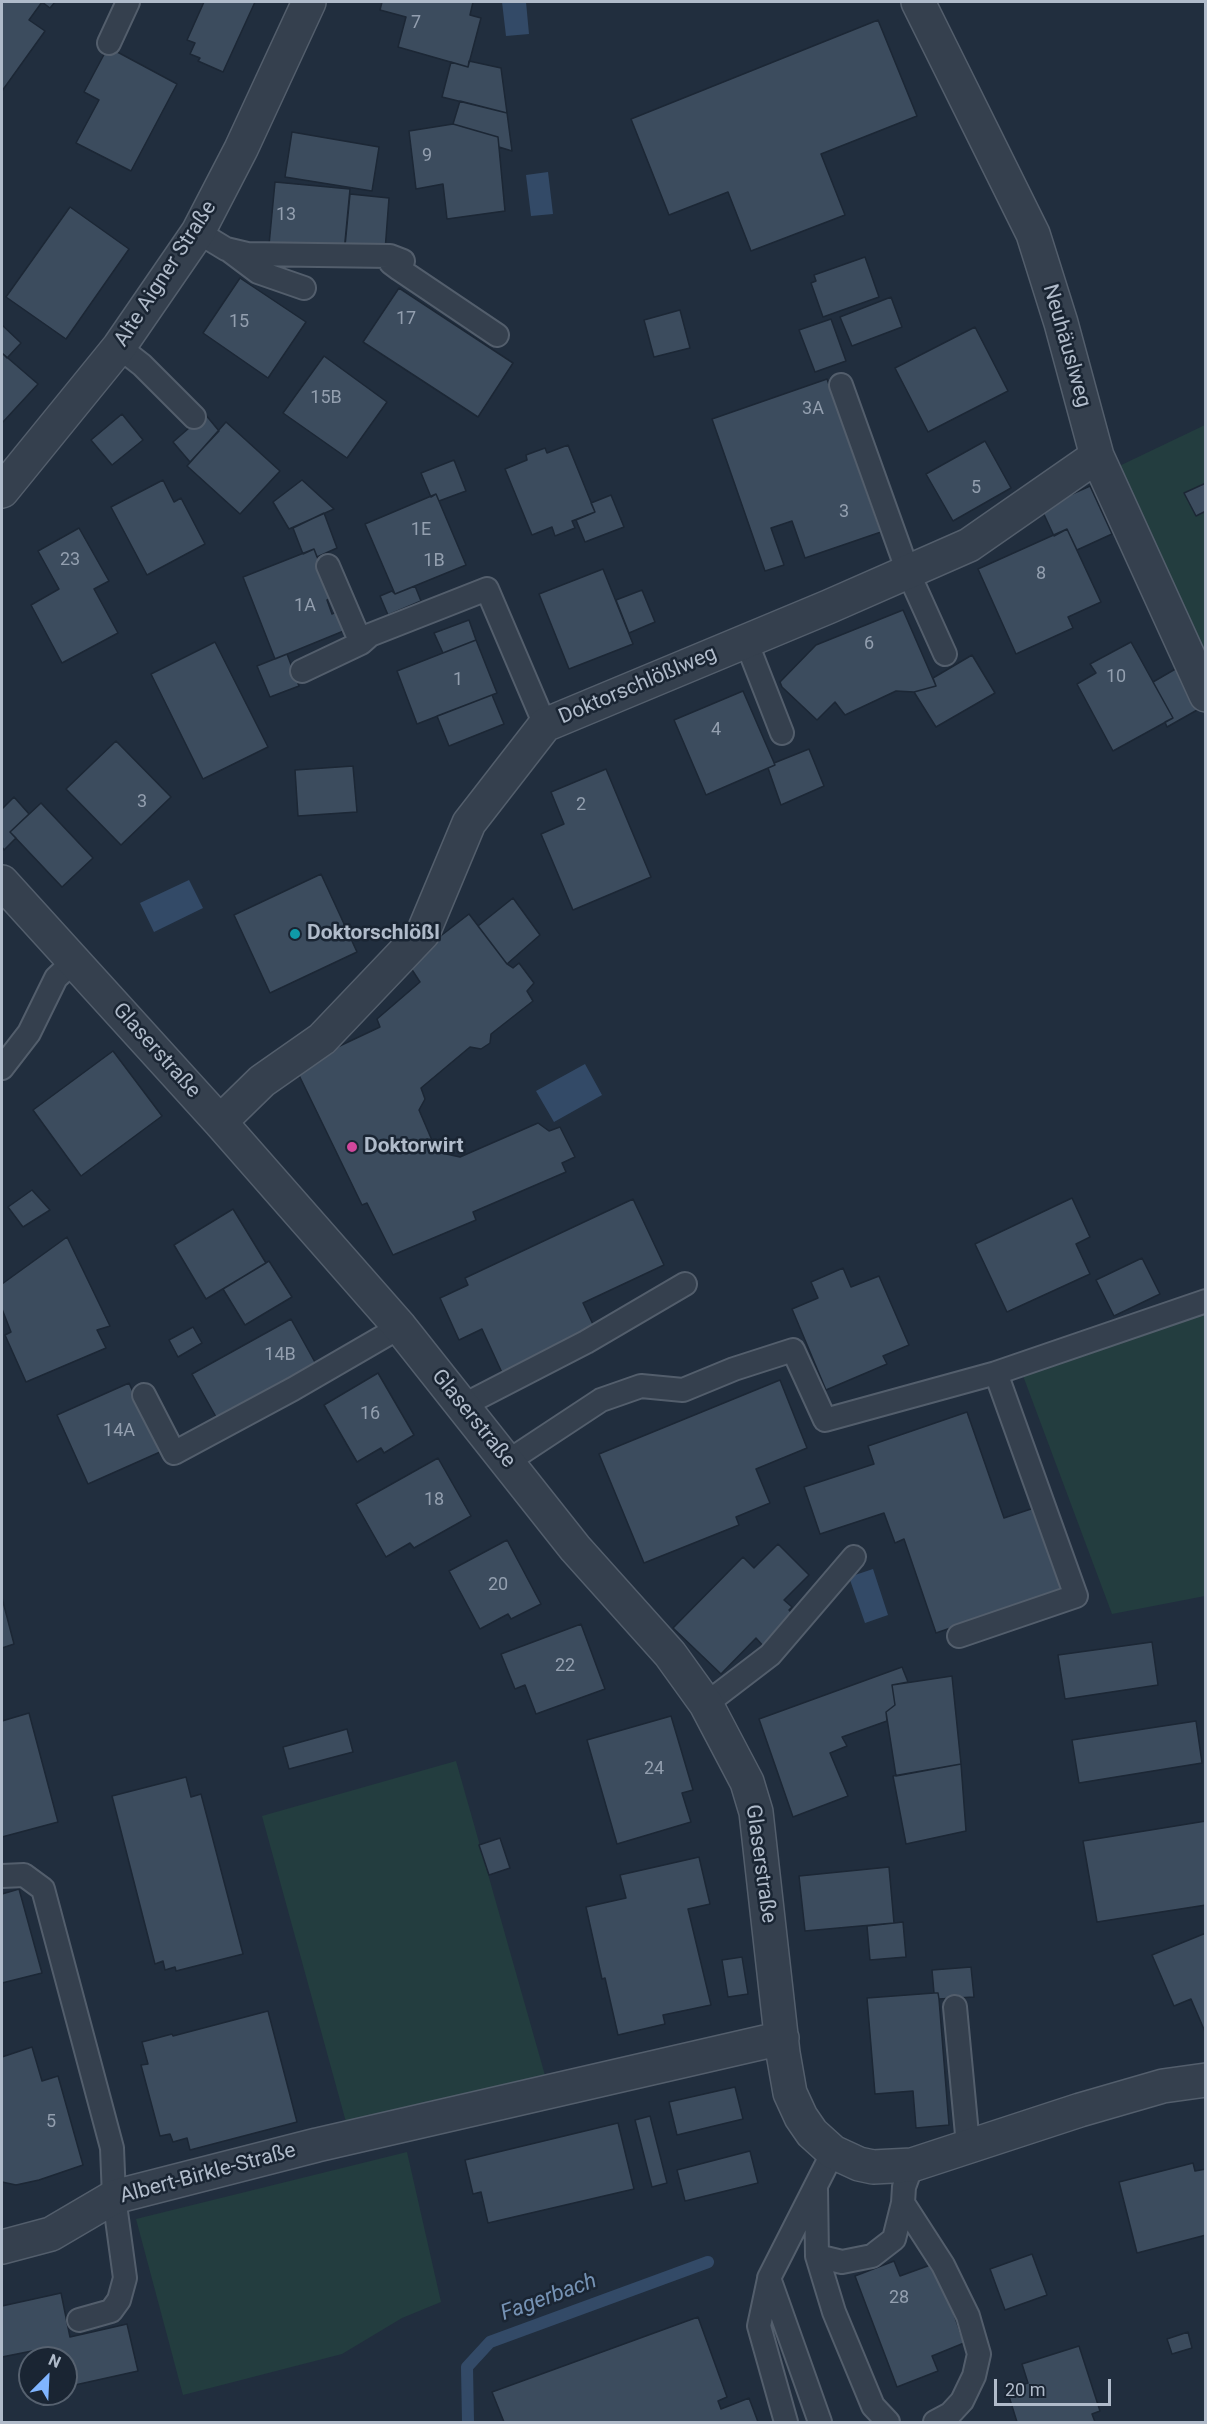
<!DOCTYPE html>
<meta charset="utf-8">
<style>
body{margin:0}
#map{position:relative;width:1207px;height:2424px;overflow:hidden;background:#212e3e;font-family:Roboto,sans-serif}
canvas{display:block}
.frame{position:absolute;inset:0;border:3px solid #b0bbca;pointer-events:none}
.north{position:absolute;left:18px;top:2346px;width:60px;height:60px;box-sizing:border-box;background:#1a2533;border:2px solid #56616f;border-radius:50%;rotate:24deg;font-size:16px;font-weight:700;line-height:24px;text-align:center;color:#b0bbca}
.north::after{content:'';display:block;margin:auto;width:21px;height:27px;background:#80b5ff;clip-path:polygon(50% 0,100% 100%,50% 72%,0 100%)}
.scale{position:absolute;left:994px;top:2379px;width:117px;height:27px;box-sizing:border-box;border:3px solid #b0bbca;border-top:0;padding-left:8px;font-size:18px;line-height:21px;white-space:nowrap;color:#b0bbca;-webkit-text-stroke:4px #1a2533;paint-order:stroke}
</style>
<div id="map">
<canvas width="1207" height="2424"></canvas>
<div class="frame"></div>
<div class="north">N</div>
<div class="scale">20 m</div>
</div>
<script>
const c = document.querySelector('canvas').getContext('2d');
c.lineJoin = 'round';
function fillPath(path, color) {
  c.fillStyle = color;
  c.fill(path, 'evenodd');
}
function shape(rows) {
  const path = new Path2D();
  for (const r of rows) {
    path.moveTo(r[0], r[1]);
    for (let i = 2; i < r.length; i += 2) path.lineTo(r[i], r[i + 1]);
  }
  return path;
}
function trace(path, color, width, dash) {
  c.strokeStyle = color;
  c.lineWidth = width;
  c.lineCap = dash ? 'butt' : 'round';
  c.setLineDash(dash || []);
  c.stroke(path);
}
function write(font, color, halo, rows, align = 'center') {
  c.font = font + ' Roboto,sans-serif';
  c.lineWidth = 5;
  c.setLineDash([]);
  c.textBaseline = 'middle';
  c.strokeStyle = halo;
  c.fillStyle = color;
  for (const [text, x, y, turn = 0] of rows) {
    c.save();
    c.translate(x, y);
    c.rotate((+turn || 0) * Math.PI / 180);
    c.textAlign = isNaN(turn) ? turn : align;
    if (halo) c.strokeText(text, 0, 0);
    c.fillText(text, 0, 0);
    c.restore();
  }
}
const green = shape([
 [1205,425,1205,681,1113,469],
 [1205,1308,1205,1596,1112,1614,1022,1373],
 [456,1761,548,2086,349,2133,262,1816],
 [407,2152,441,2302,402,2318,342,2354,183,2395,136,2219]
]);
const water = shape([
 [502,2,526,2,529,34,506,36],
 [548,172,553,214,531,216,526,175],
 [189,880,203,908,154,932,140,903],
 [585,1064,602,1095,554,1122,536,1091],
 [873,1569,888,1615,865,1623,849,1577]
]);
const stream = shape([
 [468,2422,467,2367,490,2342,708,2262]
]);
const building = shape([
 [2,2,55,2,50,8,42,2,29,20,45,31,2,91,2,2],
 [204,2,255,2,223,72,198,61,200,58,190,54,195,43,187,40,204,2],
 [382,2,473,2,470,15,481,18,468,67,398,47,406,17,380,10,382,2],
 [878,20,917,116,821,154,845,215,751,251,728,192,669,215,631,119,878,20],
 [108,47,177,84,131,171,76,143,99,100,84,92,108,47],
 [469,61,501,68,507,113,442,97,451,62,468,67,469,61],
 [460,101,507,113,512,151,499,147,498,137,453,124,460,101],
 [453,124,498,137,505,211,447,219,443,184,416,189,409,131,453,124],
 [292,132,379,147,372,191,285,177,292,132],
 [275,182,350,189,344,252,269,245,275,182],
 [350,194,389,198,385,251,345,246,350,194],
 [70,207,129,249,66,339,6,297,70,207],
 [865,257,879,297,823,317,811,283,816,281,814,275,865,257],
 [240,278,306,322,268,378,203,333,240,278],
 [399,288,513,363,478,417,363,342,399,288],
 [891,297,902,327,852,346,840,317,891,297],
 [680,310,690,348,654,357,644,320,680,310],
 [831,319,846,361,815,372,799,330,831,319],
 [2,325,21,343,7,358,2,353,2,325],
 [975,327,1008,391,928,432,895,368,975,327],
 [2,353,38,384,2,423,2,353],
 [324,356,387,402,347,458,283,413,324,356],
 [827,379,881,532,805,558,792,521,771,528,784,565,765,571,712,419,827,379],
 [122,414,143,440,112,465,91,440,122,414],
 [205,414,219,431,190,462,173,442,205,414],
 [226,422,280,471,240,514,187,466,226,422],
 [985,441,1011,488,953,521,926,474,985,441],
 [568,445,595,512,572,521,575,528,555,536,552,527,532,535,505,469,527,460,526,455,545,448,547,453,568,445],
 [454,460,466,491,439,501,436,494,431,497,421,473,454,460],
 [163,480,174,502,181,498,205,544,147,575,111,507,163,480],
 [302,480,334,509,289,529,273,502,302,480],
 [1206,483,1206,511,1196,516,1184,493,1206,483],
 [1090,486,1112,534,1077,550,1067,529,1054,536,1041,508,1090,486],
 [436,494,466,565,395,594,365,524,436,494],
 [611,495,624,527,585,542,576,520,595,512,591,503,611,495],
 [324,513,337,548,317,557,314,549,303,554,293,528,324,513],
 [79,528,109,581,94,589,118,633,62,663,31,605,59,589,38,551,79,528],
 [1067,529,1101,602,1068,617,1073,628,1016,654,978,569,1067,529],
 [314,549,333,597,327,600,332,614,338,611,346,630,275,659,243,577,314,549],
 [603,569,633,644,569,669,539,594,603,569],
 [415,586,421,601,388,615,380,596,392,591,395,594,415,586],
 [642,590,655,622,629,633,616,600,642,590],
 [903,610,936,686,914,692,896,691,845,715,835,702,817,720,782,687,780,682,816,645,903,610],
 [469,620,476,640,443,653,434,633,469,620],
 [476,640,497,693,417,724,397,671,476,640],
 [215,642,268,747,203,779,151,674,215,642],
 [1131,642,1173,718,1113,751,1077,684,1096,673,1090,664,1131,642],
 [287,654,299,686,270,697,257,666,287,654],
 [972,655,995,693,936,727,914,692,936,686,933,678,972,655],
 [1184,664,1206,705,1167,727,1165,722,1173,718,1153,682,1184,664],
 [743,691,775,765,706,795,674,720,743,691],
 [492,695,504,724,449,746,437,716,492,695],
 [116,741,171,797,121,845,66,789,116,741],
 [809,749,824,786,781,805,768,768,775,765,774,763,809,749],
 [353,766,357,812,298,816,295,770,353,766],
 [606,769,651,877,573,910,541,834,564,824,551,792,606,769],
 [14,797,29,814,10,832,16,838,4,850,2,847,2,809,14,797],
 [41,803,93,858,62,887,10,832,41,803],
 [321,874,357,952,270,993,234,915,321,874],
 [513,898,540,935,507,964,478,926,513,898],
 [469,914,507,964,513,968,519,963,534,983,527,991,533,1001,491,1034,490,1043,481,1049,470,1047,421,1088,425,1099,419,1110,437,1152,460,1157,538,1123,549,1131,560,1127,575,1157,562,1163,566,1172,473,1212,476,1220,393,1255,367,1203,362,1205,295,1067,380,1027,377,1019,420,982,407,962,469,914],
 [113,1051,162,1116,81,1176,33,1110,113,1051],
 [32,1190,50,1210,23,1227,8,1207,32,1190],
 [1072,1198,1090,1237,1076,1244,1090,1274,1007,1312,975,1244,1072,1198],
 [633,1199,664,1265,583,1303,597,1333,504,1377,482,1329,459,1340,440,1298,468,1285,465,1278,633,1199],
 [233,1209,266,1263,206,1299,174,1245,233,1209],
 [67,1237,110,1326,97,1330,106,1348,26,1382,5,1335,11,1332,2,1309,2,1284,67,1237],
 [1142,1258,1160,1294,1114,1316,1096,1280,1142,1258],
 [269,1261,292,1297,245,1325,223,1289,269,1261],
 [843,1268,851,1287,879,1276,909,1345,883,1356,887,1364,826,1390,792,1309,818,1298,811,1282,843,1268],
 [291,1319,316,1364,220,1424,192,1374,291,1319],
 [193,1327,202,1343,178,1357,169,1340,193,1327],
 [378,1373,414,1435,384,1453,381,1448,357,1462,324,1405,378,1373],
 [780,1380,807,1448,756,1469,770,1503,736,1517,739,1525,644,1563,599,1454,780,1380],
 [129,1383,160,1452,88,1484,57,1415,129,1383],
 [967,1412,1004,1518,1034,1508,1062,1590,936,1633,904,1539,895,1543,884,1513,820,1534,804,1487,874,1464,868,1446,967,1412],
 [438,1458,471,1516,414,1548,410,1543,386,1557,356,1504,438,1458],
 [507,1540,541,1604,511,1619,508,1614,480,1629,449,1571,507,1540],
 [778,1544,809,1575,784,1600,792,1607,789,1610,795,1616,764,1647,756,1638,721,1674,673,1628,743,1557,754,1568,778,1544],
 [2,1598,14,1644,2,1648,2,1598],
 [581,1624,605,1689,536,1714,525,1685,515,1689,501,1654,581,1624],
 [1152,1642,1158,1685,1065,1699,1058,1655,1152,1642],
 [902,1667,908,1682,892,1685,895,1705,886,1712,887,1721,842,1737,847,1746,830,1753,848,1796,793,1817,759,1719,902,1667],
 [952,1676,961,1764,896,1776,886,1712,895,1705,892,1685,952,1676],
 [29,1713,58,1822,2,1837,2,1721,29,1713],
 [671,1716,693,1790,682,1793,691,1822,617,1844,587,1740,671,1716],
 [1196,1721,1202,1763,1079,1783,1072,1740,1196,1721],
 [347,1729,353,1752,289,1769,283,1747,347,1729],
 [961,1764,966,1831,906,1844,893,1776,961,1764],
 [186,1777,191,1797,201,1794,243,1954,176,1971,175,1967,165,1970,163,1961,155,1964,112,1796,186,1777],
 [1206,1821,1206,1905,1097,1922,1083,1841,1206,1821],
 [500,1838,510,1868,489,1875,479,1845,500,1838],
 [699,1857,710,1904,688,1909,711,2005,663,2015,665,2024,618,2035,605,1978,602,1979,586,1907,626,1898,620,1875,699,1857],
 [889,1867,894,1923,805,1931,799,1876,889,1867],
 [19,1889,42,1973,2,1983,2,1894,19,1889],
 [903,1922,906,1957,870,1960,867,1926,903,1922],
 [1206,1933,1206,2034,1191,1999,1174,2006,1152,1955,1206,1933],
 [742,1957,748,1994,728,1997,722,1960,742,1957],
 [971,1967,974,1997,939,1999,938,1993,934,1993,932,1970,971,1967],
 [934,1993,938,1993,939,1999,949,2125,916,2128,913,2091,875,2094,867,1998,934,1993],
 [268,2011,297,2122,190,2150,187,2138,173,2142,170,2134,160,2136,141,2065,148,2064,142,2042,172,2034,173,2036,268,2011],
 [32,2047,42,2081,58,2076,83,2165,39,2180,16,2185,2,2182,2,2057,32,2047],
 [735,2087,743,2119,677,2135,669,2102,735,2087],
 [650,2116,667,2183,652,2187,635,2120,650,2116],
 [618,2123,634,2189,488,2223,481,2192,473,2194,465,2160,618,2123],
 [750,2151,758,2183,685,2201,677,2170,750,2151],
 [1193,2163,1195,2171,1206,2169,1206,2235,1137,2253,1119,2182,1193,2163],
 [1032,2254,1047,2295,1005,2310,990,2269,1032,2254],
 [894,2261,900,2276,936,2263,964,2343,932,2356,938,2371,897,2387,855,2276,894,2261],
 [61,2293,70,2337,127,2324,138,2371,66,2387,66,2358,33,2358,32,2351,2,2357,2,2306,61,2293],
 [698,2317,727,2397,718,2401,721,2409,749,2398,758,2422,504,2422,492,2392,698,2317],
 [1188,2332,1192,2348,1172,2354,1167,2339,1188,2332],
 [1079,2346,1100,2411,1092,2414,1095,2422,1017,2422,1007,2390,1028,2383,1022,2364,1079,2346]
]);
const lane = shape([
 [109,43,128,2],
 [198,232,226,249,247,254,390,256,403,261],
 [230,251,258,272,304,288],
 [390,256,391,263,399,269,497,335],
 [119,347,142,365,194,417],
 [841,385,908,572,945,654],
 [328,566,361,643,370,635,487,589,545,725],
 [746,641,782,733],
 [302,671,361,643],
 [2,1068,29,1033,56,978,74,961],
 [996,1373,1206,1301],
 [144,1395,174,1453,293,1389,400,1327],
 [462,1406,586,1342,685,1284],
 [507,1462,601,1400,641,1386,683,1390,734,1369,793,1350,825,1420,996,1373,1076,1596,959,1636],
 [706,1704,770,1655,854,1557],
 [2,1876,24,1875,43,1889,112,2148,114,2197,125,2278,119,2300,111,2311,79,2320],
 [955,2007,968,2145],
 [912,2165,904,2187,903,2203,943,2265,968,2316,979,2354,974,2376,962,2401,950,2414,935,2422],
 [816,2188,817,2256,834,2312,873,2406,888,2422],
 [817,2256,842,2262,872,2256,894,2239,903,2203],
 [769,2279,759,2326,786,2422],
 [820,2422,769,2278,833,2152]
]);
const street = shape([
 [918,2,1033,234,1061,323,1097,456,1206,695],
 [2,491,119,347,198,232,241,149,309,2],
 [2,882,220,1122,400,1327,575,1548,670,1654,706,1704,747,1782,756,1812,783,2053,790,2093,801,2117,812,2133,833,2152,859,2164,873,2167,912,2165,1080,2110,1163,2086,1206,2080],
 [220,1122,262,1081,322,1039,423,933,469,823,545,725,828,607,969,545,1097,456],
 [2,2247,51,2234,114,2197,317,2145,782,2038]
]);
const markers = [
 [295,934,6,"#0f9aa8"],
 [352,1147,6,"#d1479c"]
];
const numberNames = [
 ["7",416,23],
 ["9",427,156],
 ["13",286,215],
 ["17",406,319],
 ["15",239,322],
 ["15B",326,398],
 ["3A",813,409],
 ["5",976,488],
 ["3",844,512],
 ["1E",421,530],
 ["23",70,560],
 ["1B",434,561],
 ["8",1041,574],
 ["1A",305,606],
 ["6",869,644],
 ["10",1116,677],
 ["1",458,680],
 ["4",716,730],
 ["3",142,802],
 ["2",581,805],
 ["14B",280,1355],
 ["16",370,1414],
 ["14A",119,1431],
 ["18",434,1500],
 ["20",498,1585],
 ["22",565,1666],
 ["24",654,1769],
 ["5",51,2122],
 ["28",899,2298]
];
const streetNames = [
 ["Alte Aigner Straße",166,274,-57],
 ["Neuhäuslweg",1066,346,74],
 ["Doktorschlößlweg",638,686,-23],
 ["Glaserstraße",156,1051,48],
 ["Glaserstraße",473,1419,51],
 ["Glaserstraße",760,1864,82],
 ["Albert-Birkle-Straße",208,2174,-15]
];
const poiNames = [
 ["Doktorschlößl",307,934],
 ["Doktorwirt",364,1147]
];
const waterNames = [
 ["Fagerbach",549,2298,-20]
];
fillPath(green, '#233d3f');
fillPath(water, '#334a67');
trace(stream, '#334a67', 12);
fillPath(building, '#3c4c5e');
trace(building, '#1c2735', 1.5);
trace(lane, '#535e6c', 26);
trace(street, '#535e6c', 36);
trace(lane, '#35404e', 22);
trace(street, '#35404e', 33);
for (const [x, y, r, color] of markers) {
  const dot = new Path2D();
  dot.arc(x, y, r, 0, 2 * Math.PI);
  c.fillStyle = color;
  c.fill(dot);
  trace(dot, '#1a2533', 2);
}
write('18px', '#939faf', null, numberNames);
write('21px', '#b0bbca', '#1a2533', streetNames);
write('bold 21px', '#b0bbca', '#1a2533', poiNames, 'left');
write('italic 22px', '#7592b4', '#1a2533', waterNames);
</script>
